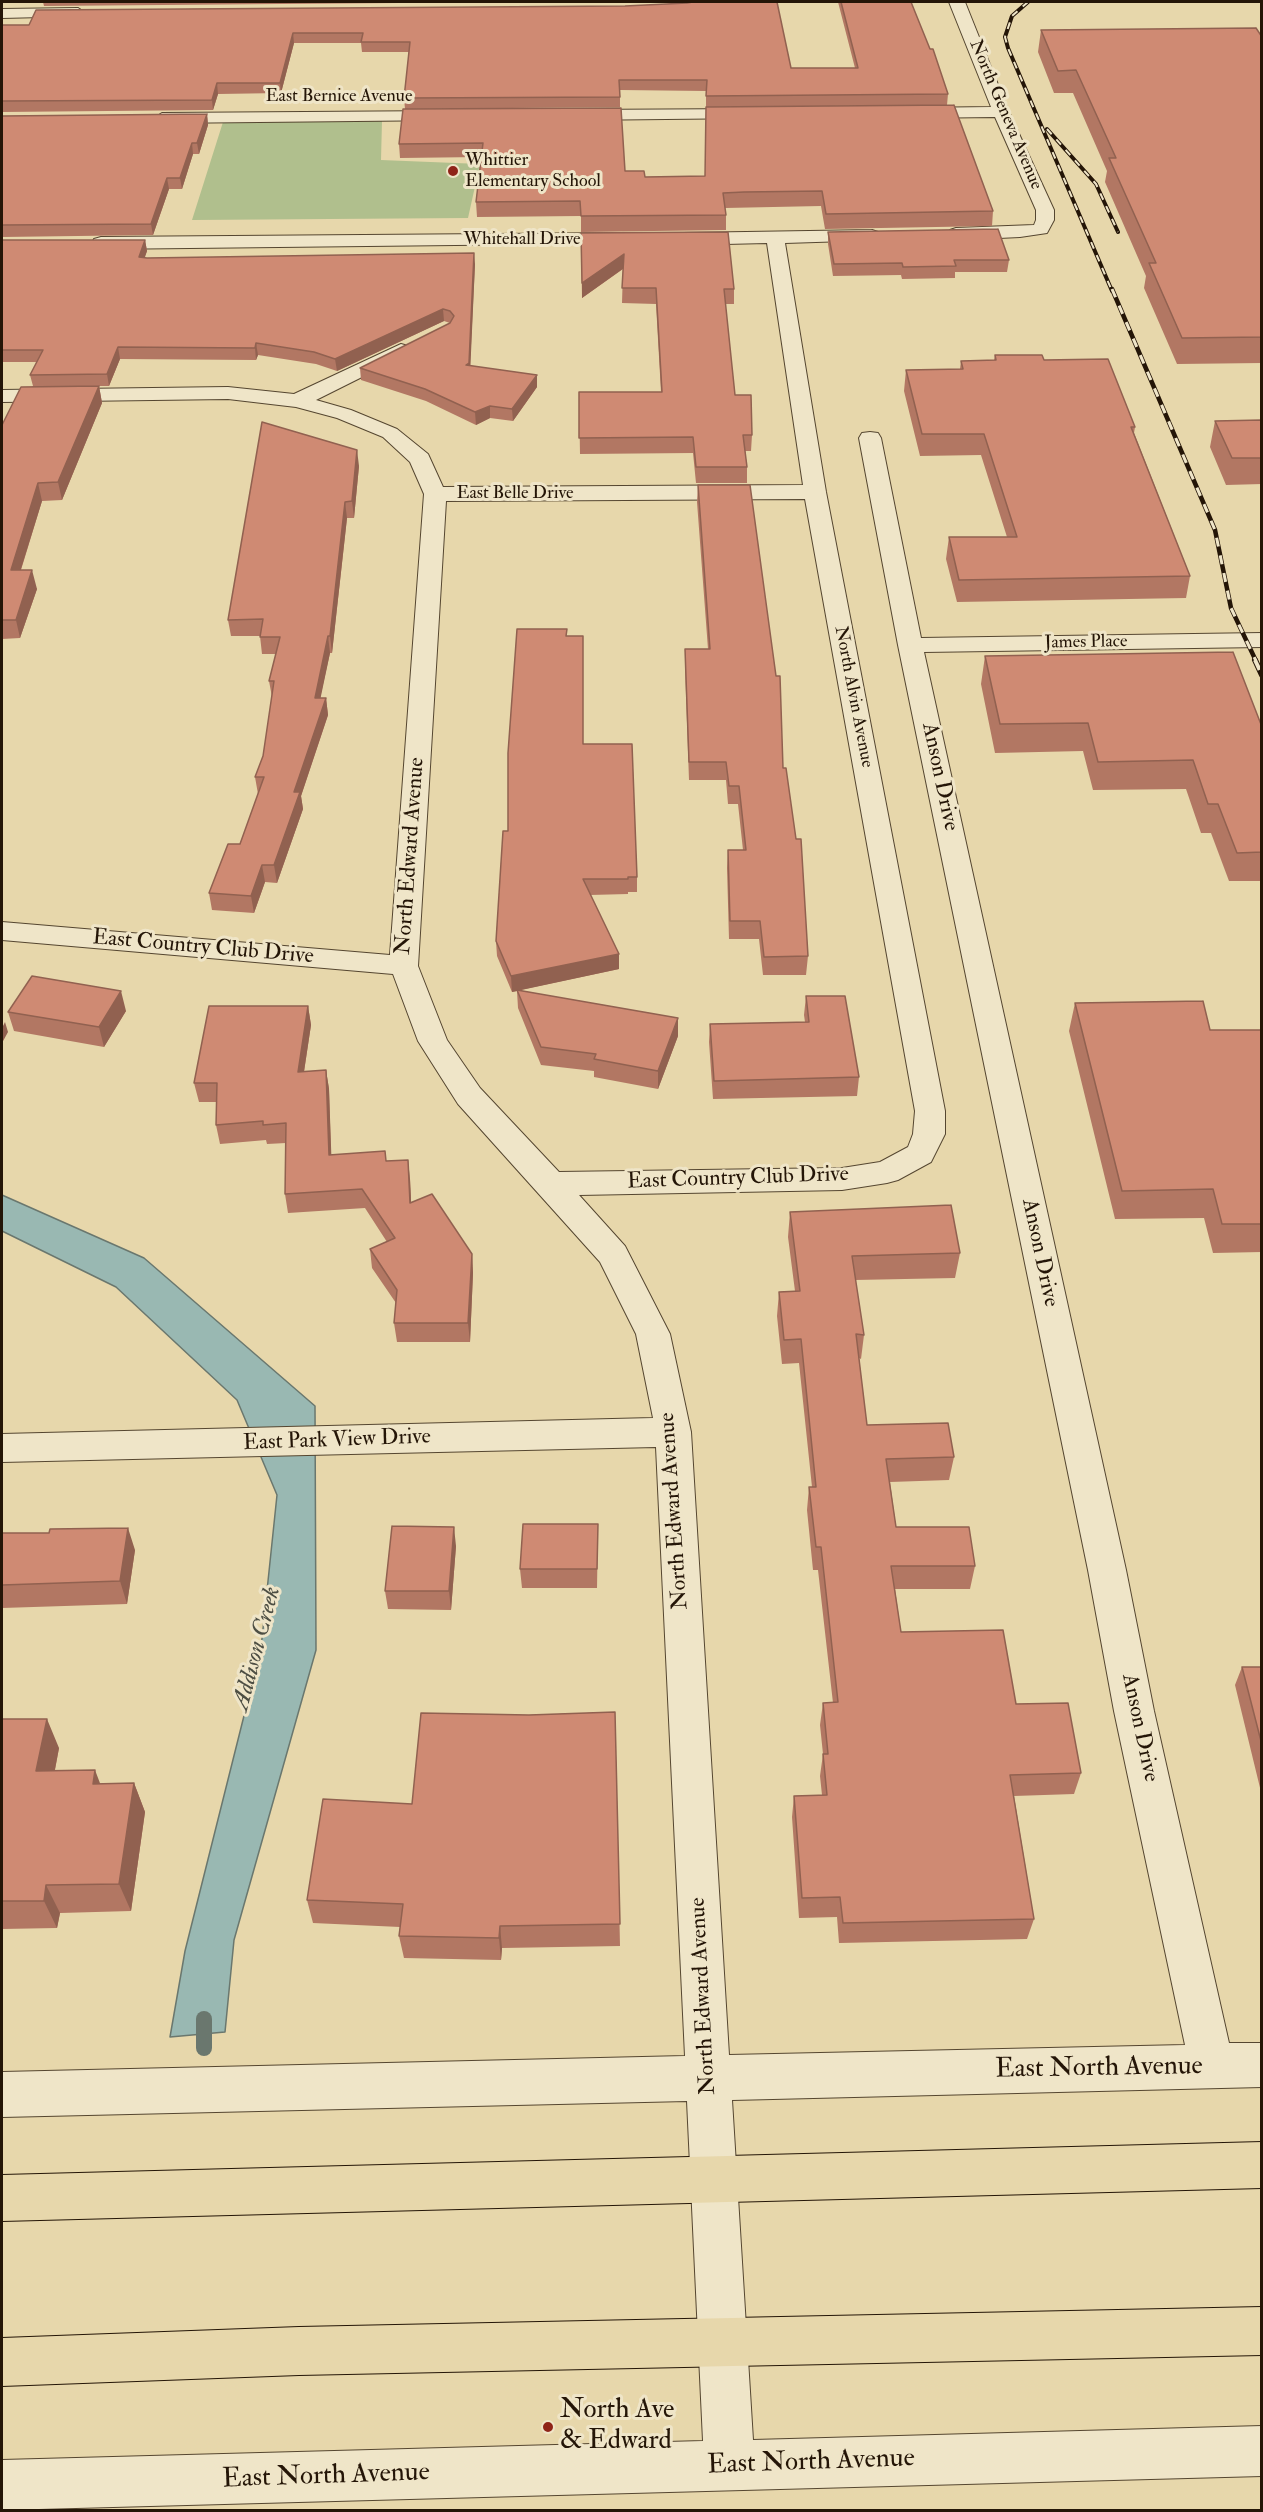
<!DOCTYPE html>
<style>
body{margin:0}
#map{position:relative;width:1263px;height:2512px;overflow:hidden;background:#e7d7ab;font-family:"IM FELL Double Pica",serif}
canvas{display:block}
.frame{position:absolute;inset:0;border:3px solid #241507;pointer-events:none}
</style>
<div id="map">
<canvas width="1263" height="2512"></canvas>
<div class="frame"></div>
</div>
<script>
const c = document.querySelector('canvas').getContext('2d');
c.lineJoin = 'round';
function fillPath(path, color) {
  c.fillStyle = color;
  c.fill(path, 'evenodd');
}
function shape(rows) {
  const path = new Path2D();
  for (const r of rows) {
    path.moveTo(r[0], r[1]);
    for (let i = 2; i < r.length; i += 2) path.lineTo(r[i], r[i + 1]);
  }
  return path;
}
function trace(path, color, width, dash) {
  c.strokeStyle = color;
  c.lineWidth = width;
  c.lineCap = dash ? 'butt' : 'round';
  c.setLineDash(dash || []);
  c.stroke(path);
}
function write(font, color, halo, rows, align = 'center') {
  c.font = font + ' "IM FELL Double Pica",serif';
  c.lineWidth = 6;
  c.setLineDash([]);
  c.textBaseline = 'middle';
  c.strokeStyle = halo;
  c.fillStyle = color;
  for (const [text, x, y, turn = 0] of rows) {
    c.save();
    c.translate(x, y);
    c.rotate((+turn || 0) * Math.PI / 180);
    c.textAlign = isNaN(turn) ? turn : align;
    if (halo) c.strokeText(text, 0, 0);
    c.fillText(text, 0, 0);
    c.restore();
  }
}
const green = shape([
 [382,121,381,160,480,164,468,218,192,220,223,122]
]);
const water = shape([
 [2,1195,144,1258,315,1406,316,1650,234,1940,225,2032,170,2037,185,1951,261,1648,277,1495,237,1400,116,1287,2,1231,2,1195]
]);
const stream = shape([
 [204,2019,204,2048]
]);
const minor = shape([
 [949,2,965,2,1009,112,1054,210,1054,220,1047,233,1020,237,956,240,950,238,947,234,950,230,956,228,1034,225,1036,220,1036,210,995,117,912,118,904,113,912,108,991,107,949,2],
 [78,8,86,13,83,16,2,18,2,9,78,8],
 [750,109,758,114,756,118,576,120,568,115,576,110,750,109],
 [447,111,455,116,453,120,162,123,154,118,162,113,447,111],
 [872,230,878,232,881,236,878,240,785,243,826,492,945,1111,945,1134,931,1162,898,1180,887,1183,842,1190,579,1195,625,1246,670,1334,691,1432,729,2055,1185,2045,1114,1711,1088,1570,898,645,859,438,862,433,870,432,878,433,881,438,921,638,1262,633,1262,647,924,652,1126,1570,1154,1711,1229,2043,1262,2043,1262,2087,732,2100,753,2440,1262,2426,1262,2476,2,2510,2,2460,703,2441,687,2101,2,2117,2,2072,685,2056,656,1447,2,1462,2,1434,653,1418,636,1334,600,1262,458,1104,418,1041,393,974,2,940,2,922,390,955,424,494,410,462,383,437,337,418,296,407,228,399,2,402,2,390,228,387,294,394,401,344,408,346,411,350,408,354,316,400,351,410,397,429,428,454,443,487,803,485,767,243,683,245,676,243,674,239,676,235,683,233,872,230],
 [805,499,915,1111,913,1134,908,1147,880,1162,842,1168,559,1172,480,1088,447,1040,418,966,446,501,805,499],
 [626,233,633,235,635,239,633,243,101,249,94,247,92,243,94,239,101,237,626,233]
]);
const major = shape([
 [1262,2142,1262,2188,2,2221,2,2175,1262,2142],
 [1262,2307,1262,2355,299,2375,2,2386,2,2338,299,2327,1262,2307]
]);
const railFar2 = shape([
 [1028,2,1012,16,1005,37,1008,48,1112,291],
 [1047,129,1096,184,1118,232]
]);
const railFar1 = shape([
 [1112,289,1215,530,1231,608,1256,661]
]);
const rail = shape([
 [1255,660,1262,675]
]);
const wall = shape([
 [43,2,517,2,44,6],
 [838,2,911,2,948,94,947,105,706,107,706,91,620,90,620,107,405,109,404,98,409,52,362,52,361,43,294,43,281,93,218,94,213,110,2,112,2,114,2,25,29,25,625,6,791,68,855,68],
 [1041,30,1262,37,1262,363,1177,364,1144,288,1146,276,1105,182,1107,171,1073,93,1054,93,1038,52],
 [403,109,645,177,705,176,993,211,992,226,825,229,821,206,725,208,726,215,726,230,581,232,581,216,477,217,476,202,481,157,400,158,399,144],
 [207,114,208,125,199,154,193,154,182,189,169,189,153,235,2,237,2,116],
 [828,232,1009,260,1007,272,955,272,955,278,902,279,901,275,833,276,828,244],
 [581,233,734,289,734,304,725,304,735,395,752,435,751,451,745,451,747,467,747,483,696,483,693,453,580,454,579,392,661,392,656,304,622,303,623,269,582,298],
 [2,240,145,240,147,251,144,258,475,264,470,366,537,387,513,421,490,418,476,425,426,401,361,380,360,368,450,323,444,321,337,371,316,364,258,355,256,360,120,359,109,386,99,386,102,403,62,500,42,501,21,570,37,589,20,638,2,639,2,425,33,386,30,375,37,362,2,362],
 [995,355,1044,360,1135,427,1134,433,1190,576,1186,598,957,602,946,559,949,537,1007,537,981,455,920,456,904,391,906,370,960,369,961,361,994,360],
 [1262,420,1262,484,1226,485,1210,447,1215,421],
 [359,466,354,518,347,518,332,653,330,653,320,698,326,698,328,715,301,796,303,809,277,883,265,882,254,913,212,910,209,893,240,844,258,794,255,777,263,756,272,697,269,681,276,654,262,654,260,636,231,636,228,620],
 [698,485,783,768,808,956,806,975,763,975,759,939,729,939,727,868,728,850,743,850,738,804,728,804,726,780,689,780,685,667,685,649,708,649,697,502],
 [567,636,583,744,637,877,637,892,628,892,628,894,590,895,619,954,619,969,520,990,678,1036,658,1089,594,1077,594,1071,541,1065,518,1008,517,991,512,992,497,956,496,941,508,831],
 [985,656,1262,727,1262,881,1229,881,1211,833,1201,833,1186,789,1093,790,1083,751,995,753,981,684],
 [806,996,859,1077,857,1096,713,1099,709,1042,710,1024,805,1022,804,1015],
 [1075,1003,1210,1030,1262,1030,1262,1252,1213,1253,1204,1218,1115,1219,1069,1031],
 [308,1006,311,1025,304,1072,326,1070,329,1089,331,1155,387,1161,410,1179,411,1203,472,1254,473,1273,470,1342,397,1342,394,1323,396,1303,372,1268,370,1249,387,1242,365,1208,288,1213,285,1194,286,1143,267,1144,266,1140,220,1144,216,1125,217,1102,199,1102,194,1083],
 [126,1011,104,1047,14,1031,8,1012],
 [790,1212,960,1253,955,1278,855,1280,864,1335,861,1359,859,1358,867,1425,954,1457,949,1480,890,1482,896,1527,975,1566,970,1589,895,1589,901,1632,1016,1704,1081,1773,1074,1794,1014,1796,1034,1919,1027,1939,839,1943,837,1917,799,1918,792,1817,794,1796,822,1795,820,1776,823,1754,820,1725,823,1703,833,1703,818,1570,813,1570,807,1510,809,1487,812,1487,799,1363,782,1364,777,1316,779,1292,795,1291,788,1237],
 [598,1524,597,1588,522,1588,520,1569],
 [2,1533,135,1550,127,1604,2,1608],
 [456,1546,451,1610,388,1609,385,1591],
 [1242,1667,1262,1667,1262,1796,1235,1685],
 [615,1712,620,1946,502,1948,501,1960,404,1958,399,1936,400,1927,313,1923,307,1900,412,1804,529,1715],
 [2,1719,59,1748,55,1770,100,1784,134,1783,145,1812,131,1911,60,1913,57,1928,2,1929]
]);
const shadedWall = shape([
 [293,33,294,43,281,93,280,83],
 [217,83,218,94,213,110,212,100],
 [207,114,208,125,199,154,197,143],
 [192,143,193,154,182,189,180,178],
 [167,178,169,189,153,235,151,224],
 [145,240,147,251,141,269,139,257],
 [474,253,475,264,470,375,466,365],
 [624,254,624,268,582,298,582,283],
 [443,309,444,321,337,371,335,359],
 [256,343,258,355,256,360,255,348],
 [118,347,120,359,109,386,107,374],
 [537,375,537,387,513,421,512,409],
 [99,386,102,403,62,500,58,482],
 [490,406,490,418,476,425,475,412],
 [357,450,359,466,354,518,352,501],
 [38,483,42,501,15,588,11,570],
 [345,502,347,518,332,653,330,636],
 [32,570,37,589,20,638,16,620],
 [328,636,330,653,317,715,315,698],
 [326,698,328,715,301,796,303,809,277,883,274,865,294,792],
 [262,865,265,882,254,913,251,896],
 [619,954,619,969,512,992,511,976],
 [121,991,126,1011,104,1047,99,1027],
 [308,1006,311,1025,301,1091,298,1072],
 [678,1018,678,1036,658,1089,658,1071],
 [5,1022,8,1032,2,1043,2,1028],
 [326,1070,329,1089,332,1174,329,1155],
 [408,1160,410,1179,412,1222,410,1203],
 [472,1254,473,1273,470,1342,468,1323],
 [454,1527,456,1546,451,1610,449,1591],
 [128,1528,135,1550,127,1604,120,1581],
 [47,1719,59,1748,49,1800,36,1771],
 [95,1770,106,1799,93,1784],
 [134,1783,145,1812,131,1911,119,1884],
 [46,1885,60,1913,57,1928,44,1901],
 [500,1926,502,1948,501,1960,499,1938]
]);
const building = shape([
 [693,2,777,2,791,68,858,68,841,2,911,2,930,49,933,49,948,94,706,96,707,80,619,80,620,97,404,98,410,42,361,42,363,33,293,33,280,83,217,83,212,100,2,101,2,25,29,25,36,10,625,6,687,3,693,2],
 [1256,28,1262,37,1262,337,1182,338,1149,263,1156,263,1109,158,1116,158,1076,70,1058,71,1041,30,1256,28],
 [954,105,993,211,826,214,822,191,744,192,723,193,726,215,581,216,580,201,476,202,483,143,399,144,403,109,621,108,625,171,644,171,645,177,705,176,706,107,954,105],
 [207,114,197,143,192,143,180,178,167,178,151,224,2,225,2,116,207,114],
 [998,229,1009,260,954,260,956,266,903,267,902,263,834,264,828,232,998,229],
 [728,232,734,289,724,289,735,395,751,395,752,435,743,435,747,467,696,467,693,437,579,438,579,392,662,392,656,288,622,288,624,254,582,283,581,233,728,232],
 [2,240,145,240,139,257,147,258,474,253,469,363,466,365,537,375,512,409,490,406,475,412,425,389,360,368,450,323,454,316,450,311,443,309,335,359,314,352,256,343,255,348,118,347,107,374,30,375,43,350,2,350,2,240],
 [995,355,1042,355,1044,360,1108,359,1135,427,1131,427,1190,576,959,580,949,537,1017,537,984,434,922,434,906,370,963,369,961,361,996,360,995,355],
 [99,386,58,482,38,483,11,570,32,570,16,620,2,620,2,425,21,387,99,386],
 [1262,420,1262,458,1232,458,1215,421,1262,420],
 [262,422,357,450,352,501,345,502,330,636,328,636,315,698,326,698,294,792,300,792,274,865,262,865,251,896,209,893,228,844,240,844,264,777,255,777,263,756,274,681,269,681,280,637,260,637,263,619,228,620,262,422],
 [698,485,750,485,776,676,780,676,783,768,786,768,796,839,801,839,808,956,764,957,760,921,730,921,728,850,746,850,739,786,729,786,726,762,689,762,685,649,710,649,698,485],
 [517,629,567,629,566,636,583,636,583,744,632,744,637,877,628,877,628,879,583,879,619,954,511,976,496,941,503,831,508,831,508,753,517,629],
 [1233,652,1262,727,1262,852,1237,853,1218,804,1208,804,1193,760,1098,762,1088,723,1000,724,985,656,1233,652],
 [32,976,121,991,99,1027,8,1012,32,976],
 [517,990,678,1018,658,1071,594,1059,596,1054,541,1047,517,990],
 [806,996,845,996,859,1077,714,1081,710,1024,809,1022,806,996],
 [1203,1001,1210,1030,1262,1030,1262,1224,1222,1224,1213,1189,1122,1191,1075,1003,1203,1001],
 [209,1006,308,1006,298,1072,326,1070,329,1155,385,1151,386,1161,408,1160,410,1203,432,1194,472,1254,468,1323,394,1323,397,1290,370,1249,395,1238,362,1189,285,1194,286,1123,263,1125,263,1121,216,1125,217,1083,194,1083,209,1006],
 [951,1205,960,1253,852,1256,864,1335,856,1334,867,1425,948,1423,954,1457,886,1459,896,1527,969,1527,975,1566,891,1566,901,1632,1003,1630,1016,1704,1068,1703,1081,1773,1010,1775,1034,1919,843,1923,840,1897,802,1898,794,1796,827,1795,823,1754,828,1754,823,1703,838,1702,821,1547,816,1547,809,1487,816,1487,801,1339,784,1340,779,1292,800,1291,790,1212,951,1205],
 [523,1524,598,1524,597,1569,520,1569,523,1524],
 [392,1526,454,1527,449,1591,385,1591,392,1526],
 [128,1528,120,1581,2,1585,2,1533,49,1533,50,1529,128,1528],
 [1242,1667,1262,1667,1262,1745,1242,1667],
 [615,1712,620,1924,500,1926,499,1938,399,1936,403,1904,307,1900,323,1799,412,1804,421,1713,529,1715,615,1712],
 [2,1719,47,1719,36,1771,95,1770,93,1784,134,1783,119,1884,46,1885,44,1901,2,1901,2,1719]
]);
const markers = [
 [453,171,6,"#8f2418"],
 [548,2427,6,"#8f2418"]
];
const farStreetnames = [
 ["East Bernice Avenue",339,97],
 ["North Geneva Avenue",1005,115,67],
 ["Whitehall Drive",522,240],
 ["East Belle Drive",515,494],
 ["James Place",1086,643,-1],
 ["North Alvin Avenue",853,697,79]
];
const farPoinames = [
 ["Whittier",465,161],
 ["Elementary School",465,182]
];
const streetNames = [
 ["Anson Drive",939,777,78],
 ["North Edward Avenue",411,856,-86],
 ["East Country Club Drive",203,948,5],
 ["East Country Club Drive",738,1179,-2],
 ["Anson Drive",1039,1253,78],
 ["East Park View Drive",337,1441,-2],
 ["North Edward Avenue",675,1511,-94],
 ["Anson Drive",1139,1728,78],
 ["North Edward Avenue",704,1996,-93]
];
const waterNames = [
 ["Addison Creek",258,1649,-75]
];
const nearStreetnames = [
 ["East North Avenue",1099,2069,-1],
 ["East North Avenue",811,2463,-2],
 ["East North Avenue",326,2477,-2]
];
const nearPoinames = [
 ["North Ave",560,2411],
 ["& Edward",560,2442]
];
fillPath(green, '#b0bf8d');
fillPath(water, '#99b8b2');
trace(water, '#6a776e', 1.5);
trace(stream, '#6a776e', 16);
trace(minor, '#554630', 2);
trace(major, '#241507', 2);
fillPath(minor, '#efe5c8');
fillPath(major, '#e7d7ab');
trace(railFar2, '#241507', 4);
trace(railFar1, '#241507', 4.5);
trace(rail, '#241507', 6);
trace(railFar2, '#efe5c8', 2, [7]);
trace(railFar1, '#efe5c8', 3, [9]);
trace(rail, '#efe5c8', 4, [11]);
fillPath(wall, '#b27763');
fillPath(shadedWall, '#916150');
fillPath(building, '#cf8a73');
trace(building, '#916150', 1.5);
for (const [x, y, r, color] of markers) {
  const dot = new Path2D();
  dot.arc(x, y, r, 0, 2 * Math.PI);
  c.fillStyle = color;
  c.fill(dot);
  trace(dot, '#efe5c8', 2);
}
write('18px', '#241507', '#efe5c8', farStreetnames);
write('18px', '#241507', '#efe5c8', farPoinames, 'left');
write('22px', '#241507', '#efe5c8', streetNames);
write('italic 24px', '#4d4e43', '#efe5c8', waterNames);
write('27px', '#241507', '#efe5c8', nearStreetnames);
write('27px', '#241507', '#efe5c8', nearPoinames, 'left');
</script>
